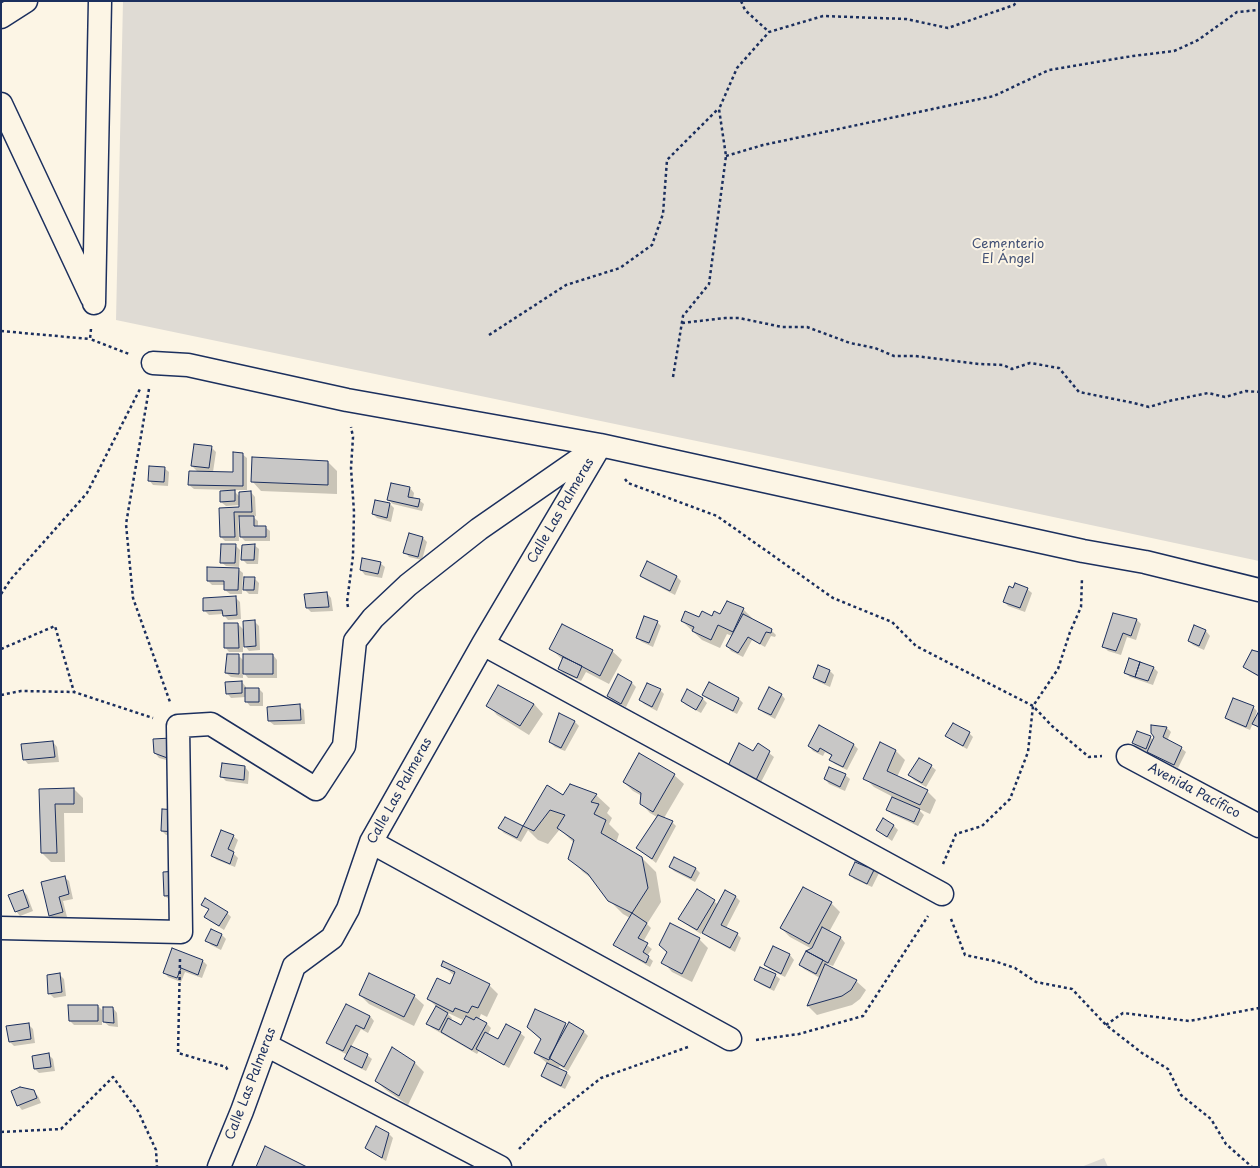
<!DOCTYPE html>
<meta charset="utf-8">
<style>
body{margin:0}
#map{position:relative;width:1260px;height:1168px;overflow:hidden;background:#fcf5e5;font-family:"Playpen Sans",sans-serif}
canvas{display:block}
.frame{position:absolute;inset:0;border:2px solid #1b2f5e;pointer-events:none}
</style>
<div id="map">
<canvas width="1260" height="1168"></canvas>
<div class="frame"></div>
</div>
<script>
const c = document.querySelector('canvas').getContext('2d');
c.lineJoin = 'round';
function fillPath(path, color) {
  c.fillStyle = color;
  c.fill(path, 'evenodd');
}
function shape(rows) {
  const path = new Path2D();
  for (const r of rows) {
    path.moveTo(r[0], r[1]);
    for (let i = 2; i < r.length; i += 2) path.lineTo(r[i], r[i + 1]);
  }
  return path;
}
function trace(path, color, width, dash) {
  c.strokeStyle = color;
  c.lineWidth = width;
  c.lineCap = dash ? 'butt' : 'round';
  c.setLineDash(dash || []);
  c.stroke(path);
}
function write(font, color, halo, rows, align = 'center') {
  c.font = font + ' "Playpen Sans",sans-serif';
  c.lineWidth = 4;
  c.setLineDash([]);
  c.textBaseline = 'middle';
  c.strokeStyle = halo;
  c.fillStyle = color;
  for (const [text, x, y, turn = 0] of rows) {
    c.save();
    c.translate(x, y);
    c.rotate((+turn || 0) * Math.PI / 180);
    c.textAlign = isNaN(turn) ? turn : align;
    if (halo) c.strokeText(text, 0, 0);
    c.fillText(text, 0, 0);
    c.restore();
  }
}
const green = shape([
 [123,1,1259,1,1259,561,759,454,116,320],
 [1104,1158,1108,1167,1081,1167]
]);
const shadow = shape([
 [211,447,216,452,213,472,234,473,242,454,247,458,247,490,233,490,240,497,251,492,255,497,256,516,252,516,258,521,258,527,265,527,270,531,270,541,245,541,241,537,240,516,238,516,239,541,225,541,221,537,220,509,240,508,240,505,226,506,221,502,232,491,232,490,194,489,189,485,190,472,198,472,192,466],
 [328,462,337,471,337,494,261,491,252,481],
 [164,468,169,472,168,486,153,485,149,480],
 [410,488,414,493,413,499,419,500,424,504,422,511,393,504,388,500],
 [376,501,390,504,394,508,391,522,377,518,373,514],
 [410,535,423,538,427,542,422,560,409,557,405,552],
 [235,545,240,550,239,567,226,566,221,562],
 [254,545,259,549,258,564,247,564,242,559],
 [647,562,677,577,681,581,675,595,646,580,641,576],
 [380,563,385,567,382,578,365,575,361,570],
 [238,569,243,573,242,594,230,594,225,590,225,585,212,585,208,581],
 [254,578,259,583,258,594,249,594,243,588],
 [1013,589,1027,589,1032,593,1025,612,1008,606,1004,601],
 [327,593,331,598,333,611,311,612,307,608,306,595],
 [235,597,240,602,241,619,228,620,223,614,209,615,204,610],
 [743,609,752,618,752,620,771,630,776,635,775,637,771,636,765,647,752,640,743,657,731,651,727,646,732,636,727,634,720,648,702,640,682,621,713,617],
 [1114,614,1137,620,1141,624,1136,640,1127,637,1121,655,1108,651,1103,646],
 [254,621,259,626,260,650,249,651,245,646],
 [657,622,661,626,653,647,642,642,637,638],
 [238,624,243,629,243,652,229,652,225,647],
 [563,625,612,651,622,660,609,684,586,672,581,681,563,673,559,669,563,660,551,649],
 [1195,627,1206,631,1210,636,1204,650,1193,645,1189,641],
 [1259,653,1259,677,1249,671,1245,667],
 [238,655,244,661,273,655,277,660,277,678,248,678,243,672,243,678,231,677,226,673],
 [819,666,830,671,834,675,830,687,819,682,814,678],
 [1153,667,1158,672,1153,685,1130,677,1125,672],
 [242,682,246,687,246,689,259,689,263,693,263,706,250,706,246,701,246,697,231,698,227,693],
 [632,683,636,687,626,707,612,700,608,696],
 [660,690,664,694,657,711,644,704,640,700],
 [781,694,785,699,775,719,764,713,759,709],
 [703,695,739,699,743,703,737,714,708,699],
 [702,698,707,703,701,713,686,705,682,701],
 [534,704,543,714,529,735,497,715,488,705],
 [299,706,304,710,305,724,274,725,269,721],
 [1253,707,1257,711,1255,717,1257,717,1259,713,1259,729,1253,723,1250,730,1231,722,1226,718],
 [575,722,579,726,565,751,555,747,550,742],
 [1152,726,1167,728,1171,732,1167,741,1181,748,1186,752,1178,768,1153,756,1149,752,1137,748,1133,743,1150,737,1153,740,1155,737],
 [819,727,854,745,858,749,847,770,835,764,830,759,832,756,825,752,823,756,813,751,809,746],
 [969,733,973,737,967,749,951,740,947,736],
 [154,740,174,762,159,758,155,753],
 [53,742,57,747,59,762,28,764,24,759],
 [759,745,774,757,760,784,732,772,753,752],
 [896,751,905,760,897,777,927,791,936,800,930,814,917,808,924,815,918,826,892,814,887,810,893,797,874,787,865,778],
 [223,764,245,767,249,772,248,784,226,781,221,776],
 [931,766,936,770,926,787,914,780,909,775],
 [674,775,684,784,664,818,672,822,676,826,656,863,638,848,657,817,650,813,641,803,642,796,633,791,624,782],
 [845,775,850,779,845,791,829,784,825,779],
 [547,787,564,796,596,795,610,808,607,813,612,818,609,824,619,834,616,843,642,858,656,872,661,902,647,924,651,928,643,942,652,949,647,956,653,961,650,967,619,949,615,944,630,918,623,914,609,900,595,881,583,872,570,858,574,843,560,829,548,844,538,840,528,830,521,842,504,833,499,828,505,818,523,828],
 [74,789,83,798,83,813,64,813,65,862,51,862,42,853,40,790],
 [163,810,181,836,166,835,162,831],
 [883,820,894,826,898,830,892,841,877,830],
 [233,836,238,840,233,853,238,858,235,867,217,860,212,856],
 [675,858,696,869,700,873,695,882,674,871,670,867],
 [867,869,874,869,879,873,872,887,854,879,850,874],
 [177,872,170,900,165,896],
 [64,877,69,881,73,899,63,901,67,917,55,920,50,915],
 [23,891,27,895,33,911,20,916,16,911],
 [725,891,736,897,740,901,726,928,737,934,741,938,735,952,708,937,702,932,701,934,684,923,680,919,714,901,718,905],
 [831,903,840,912,829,932,841,938,845,943,833,966,827,964,826,966,856,981,866,990,860,999,852,1005,817,1015,808,1006,820,978,804,969,800,965,812,949,790,937,781,928],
 [203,905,227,913,231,917,224,930,210,921,206,917,210,910],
 [212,930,222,935,226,939,221,950,211,945,207,941],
 [699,939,708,948,692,982,672,972,663,962],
 [773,947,790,955,794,960,785,977,769,969,765,964],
 [203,961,207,965,202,978,185,972,181,982,168,977,164,972],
 [443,966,489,985,498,994,487,1017,481,1014,479,1019,487,1024,491,1028,488,1034,499,1040,520,1033,525,1037,509,1068,479,1051,477,1054,432,1028,428,1024,437,1007,428,999,450,985,455,976],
 [446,1012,463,1020,465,1016,467,1017,461,1027,450,1021,452,1018],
 [59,974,64,979,66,996,54,998,49,993],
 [775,975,780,979,774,991,760,984,755,980],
 [360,995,414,996,424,1005,414,1026,369,1004],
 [98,1006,102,1010,102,1025,74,1025,70,1021],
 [113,1008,117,1013,118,1027,109,1026,104,1022],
 [370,1016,374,1021,368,1033,361,1029,351,1047,367,1055,372,1059,366,1071,350,1063,345,1059,348,1055,332,1047,328,1043],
 [28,1024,33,1029,35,1043,14,1046,10,1042],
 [565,1024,568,1027,570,1024,584,1032,588,1036,568,1071,560,1066,558,1069,567,1073,571,1077,565,1089,547,1080,542,1075,548,1064,535,1053,541,1040,528,1027],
 [392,1048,415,1063,424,1072,408,1105,386,1090,376,1081],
 [48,1054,53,1059,55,1071,39,1073,35,1069],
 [33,1091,38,1096,41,1103,22,1110,18,1105],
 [377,1127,389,1134,393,1138,386,1161,371,1152,367,1148]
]);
const building = shape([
 [194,444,212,446,209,468,191,466,194,444],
 [233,452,243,453,243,486,188,485,189,471,233,472,233,452],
 [252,457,328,461,328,485,251,482,252,457],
 [149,466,165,467,164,482,148,481,149,466],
 [391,483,410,487,408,497,420,499,418,507,387,500,391,483],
 [235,490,235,501,220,502,220,491,235,490],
 [251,491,252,512,234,512,235,537,220,537,219,508,239,507,239,492,251,491],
 [375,500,390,503,387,518,372,514,375,500],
 [239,516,254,516,254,526,266,526,266,537,240,537,239,516],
 [409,533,423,537,418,557,403,553,409,533],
 [221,544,236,544,235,563,220,563,221,544],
 [255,544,254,560,241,560,242,545,255,544],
 [362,558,381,562,378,574,360,570,362,558],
 [647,561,677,576,670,591,640,576,647,561],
 [207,567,239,568,238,590,224,590,224,581,207,581,207,567],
 [244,577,255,577,254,590,243,590,244,577],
 [1015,583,1028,588,1020,608,1003,602,1009,586,1013,588,1015,583],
 [327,592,329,607,306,608,304,594,327,592],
 [236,596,237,615,223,616,222,610,203,611,203,598,236,596],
 [727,601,744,608,733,632,718,625,711,640,692,631,694,627,681,621,685,611,699,617,702,611,712,616,714,611,720,614,727,601],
 [1113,613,1137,619,1131,636,1123,633,1116,651,1102,647,1113,613],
 [743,614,772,629,771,633,766,632,760,644,748,637,738,653,726,646,743,614],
 [644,616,658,621,649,643,636,638,644,616],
 [255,620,256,646,244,647,243,621,255,620],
 [224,623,238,623,239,648,224,648,224,623],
 [562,624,613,650,600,676,549,649,562,624],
 [1194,625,1206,630,1199,646,1188,641,1194,625],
 [1252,650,1259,652,1259,676,1243,667,1252,650],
 [227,654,239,654,239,674,225,673,227,654],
 [243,654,273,654,273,674,243,674,243,654],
 [563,657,582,666,577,678,558,669,563,657],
 [1129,658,1140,662,1135,677,1124,673,1129,658],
 [1140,662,1154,667,1148,681,1135,677,1140,662],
 [818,665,830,670,825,683,813,678,818,665],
 [618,674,632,682,621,704,607,696,618,674],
 [242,681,242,693,226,694,225,682,242,681],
 [709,682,739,698,733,711,702,695,709,682],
 [647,683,661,689,652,707,639,700,647,683],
 [498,685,534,704,520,726,486,706,498,685],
 [769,687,782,694,771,715,758,709,769,687],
 [245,688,259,688,259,702,245,702,245,688],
 [687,689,703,698,696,710,681,701,687,689],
 [1233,698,1254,706,1246,727,1225,718,1233,698],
 [300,704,301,720,268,721,267,707,300,704],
 [1259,711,1259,727,1252,724,1259,711],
 [559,713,575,721,561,748,549,742,559,713],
 [953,723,970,732,963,746,945,736,953,723],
 [819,725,854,744,843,767,829,760,832,755,820,748,818,752,808,746,819,725],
 [1151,725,1167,727,1163,737,1182,747,1174,765,1147,752,1154,737,1151,733,1151,725],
 [1137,731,1151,736,1146,749,1132,743,1137,731],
 [171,738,170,759,154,753,153,739,171,738],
 [53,741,55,757,23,760,21,744,53,741],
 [880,742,896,750,887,771,928,790,920,805,863,779,880,742],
 [739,743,753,751,758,743,770,751,756,780,727,768,739,743],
 [639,753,675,774,653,812,640,804,641,793,623,782,639,753],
 [919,758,932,765,922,783,908,775,919,758],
 [222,763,245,766,244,780,220,777,222,763],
 [829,767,846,774,840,787,824,779,829,767],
 [570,784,597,794,591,802,599,804,594,814,606,820,601,833,642,857,648,888,632,913,608,901,588,874,568,859,574,840,557,828,565,815,550,810,534,831,523,826,547,785,563,795,570,784],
 [74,788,74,804,55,804,57,853,41,853,39,789,74,788],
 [892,797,920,809,914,822,886,810,892,797],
 [162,809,178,810,177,832,161,831,162,809],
 [658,815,673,821,652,859,636,848,658,815],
 [505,817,523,826,517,838,498,828,505,817],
 [883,818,894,825,887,837,876,830,883,818],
 [221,830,234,835,228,849,234,852,230,864,211,856,221,830],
 [674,857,696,868,691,878,669,867,674,857],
 [855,862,867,867,869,866,875,868,867,884,849,875,855,862],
 [178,871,180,895,164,896,163,872,178,871],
 [65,876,69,894,59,897,63,912,49,916,41,882,65,876],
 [803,887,832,902,809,944,780,928,803,887],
 [697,889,715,900,697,930,678,919,697,889],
 [23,890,29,907,15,912,8,895,23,890],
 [725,890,736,896,721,925,738,933,730,948,702,933,725,890],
 [205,898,228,912,219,926,204,917,209,909,201,905,205,898],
 [632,913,647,923,638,938,648,943,643,952,649,956,646,963,613,945,632,913],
 [670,923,700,938,682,974,661,963,667,952,659,945,670,923],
 [822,927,841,937,828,963,806,951,812,948,822,927],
 [211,929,222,934,217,946,205,941,211,929],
 [773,946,790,954,781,974,764,965,773,946],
 [172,948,203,960,198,975,181,968,177,978,163,973,172,948],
 [806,951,823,960,816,974,799,965,806,951],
 [443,961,490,984,478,1008,472,1006,468,1013,455,1008,453,1012,427,999,437,978,450,984,455,972,441,966,443,961],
 [825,964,857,980,851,990,842,996,807,1006,825,964],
 [760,967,776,974,770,988,754,980,760,967],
 [60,973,62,992,48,994,47,975,60,973],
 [369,973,415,995,404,1017,359,995,369,973],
 [346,1004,370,1016,364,1029,356,1025,343,1051,326,1043,346,1004],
 [68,1005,98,1005,98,1021,69,1021,68,1005],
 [436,1006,448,1013,439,1030,426,1024,436,1006],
 [103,1007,113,1007,114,1023,103,1022,103,1007],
 [535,1009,566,1023,549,1060,534,1053,541,1039,527,1027,535,1009],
 [466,1016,474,1020,476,1017,487,1023,472,1050,441,1032,448,1018,461,1025,466,1016],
 [569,1022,584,1031,564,1067,549,1058,569,1022],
 [29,1023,31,1039,9,1042,6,1026,29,1023],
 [506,1024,521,1032,504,1065,476,1049,485,1032,498,1039,506,1024],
 [351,1046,368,1054,362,1068,344,1059,351,1046],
 [392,1047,415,1062,399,1096,375,1081,392,1047],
 [49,1053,51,1067,34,1069,32,1056,49,1053],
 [547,1063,567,1072,561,1086,541,1076,547,1063],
 [20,1087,34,1090,37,1098,17,1106,11,1091,20,1087],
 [376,1126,389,1133,382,1158,365,1148,376,1126],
 [265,1146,307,1167,256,1167,265,1146]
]);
const path = shape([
 [741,1,745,10,769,32],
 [726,156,763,145,994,96,1049,70,1133,56,1174,51,1198,40,1237,12,1259,10],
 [682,323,725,318,739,318,782,327,807,327,850,343,875,348,894,356,915,356,979,364,1003,365,1012,369,1030,363,1059,368,1079,392,1134,403,1149,407,1169,401,1208,393,1225,397,1246,391,1259,392],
 [91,329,90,339,129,354],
 [1,331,90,339],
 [489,335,566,285,620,268,652,245,663,214,667,160,718,109],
 [673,377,683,316,709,284,726,156,719,109,737,68,769,32,823,16,906,19,948,28,1014,5,1017,1],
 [149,389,126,524,133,598,170,702],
 [625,479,628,483,717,516,833,598,892,622,916,646,1033,706,1052,726,1089,757,1102,756],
 [1,594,11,579,87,493,141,387],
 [348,607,347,602,353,556,354,512,351,468,353,437,351,427],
 [1,649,55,626,74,692],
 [1,695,21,691,74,692,153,718],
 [943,864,956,834,982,826,1010,799,1028,752,1033,706,1058,669,1070,632,1081,607,1082,578],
 [951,919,965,955,994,961,1015,968,1036,982,1072,989,1106,1025,1142,1053,1168,1069,1181,1095,1211,1119,1226,1144,1252,1167],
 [180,959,178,1053,226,1067,228,1071],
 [1106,1025,1123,1013,1189,1021,1259,1008],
 [756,1040,799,1034,863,1016,928,916],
 [1,1132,61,1129,113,1077,138,1111,156,1150,157,1167],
 [519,1149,543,1124,601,1078,688,1047]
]);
const minor = shape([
 [1,17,26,1],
 [1,104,92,298],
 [94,303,100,1],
 [153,363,188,365,347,400,600,445,1083,551,1145,562,1259,590],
 [483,644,942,894],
 [1128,756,1259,826],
 [371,842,730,1039],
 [1,928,181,932,178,726,211,724,316,789,344,746,355,641,373,618,408,585,479,529,600,445],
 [266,1045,500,1167],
 [219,1167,242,1111,266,1045,294,966,332,938,348,909,371,842,483,644,597,451]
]);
const parkNames = [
 ["Cementerio",1008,244],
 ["El Ángel",1008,259]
];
const streetNames = [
 ["Calle Las Palmeras",561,511,-60],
 ["Calle Las Palmeras",400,791,-61],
 ["Avenida Pacífico",1194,791,28],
 ["Calle Las Palmeras",251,1084,-69]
];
fillPath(green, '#dfdbd4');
fillPath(shadow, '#0003');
fillPath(building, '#c8c7c6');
trace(building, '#1b2f5e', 1);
trace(minor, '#1b2f5e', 25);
trace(path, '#1b2f5e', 2.5, [3, 3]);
trace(minor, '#fcf5e5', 22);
write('13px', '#425176', '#fcf5e5', parkNames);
write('13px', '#1b2f5e', '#fcf5e5', streetNames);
</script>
